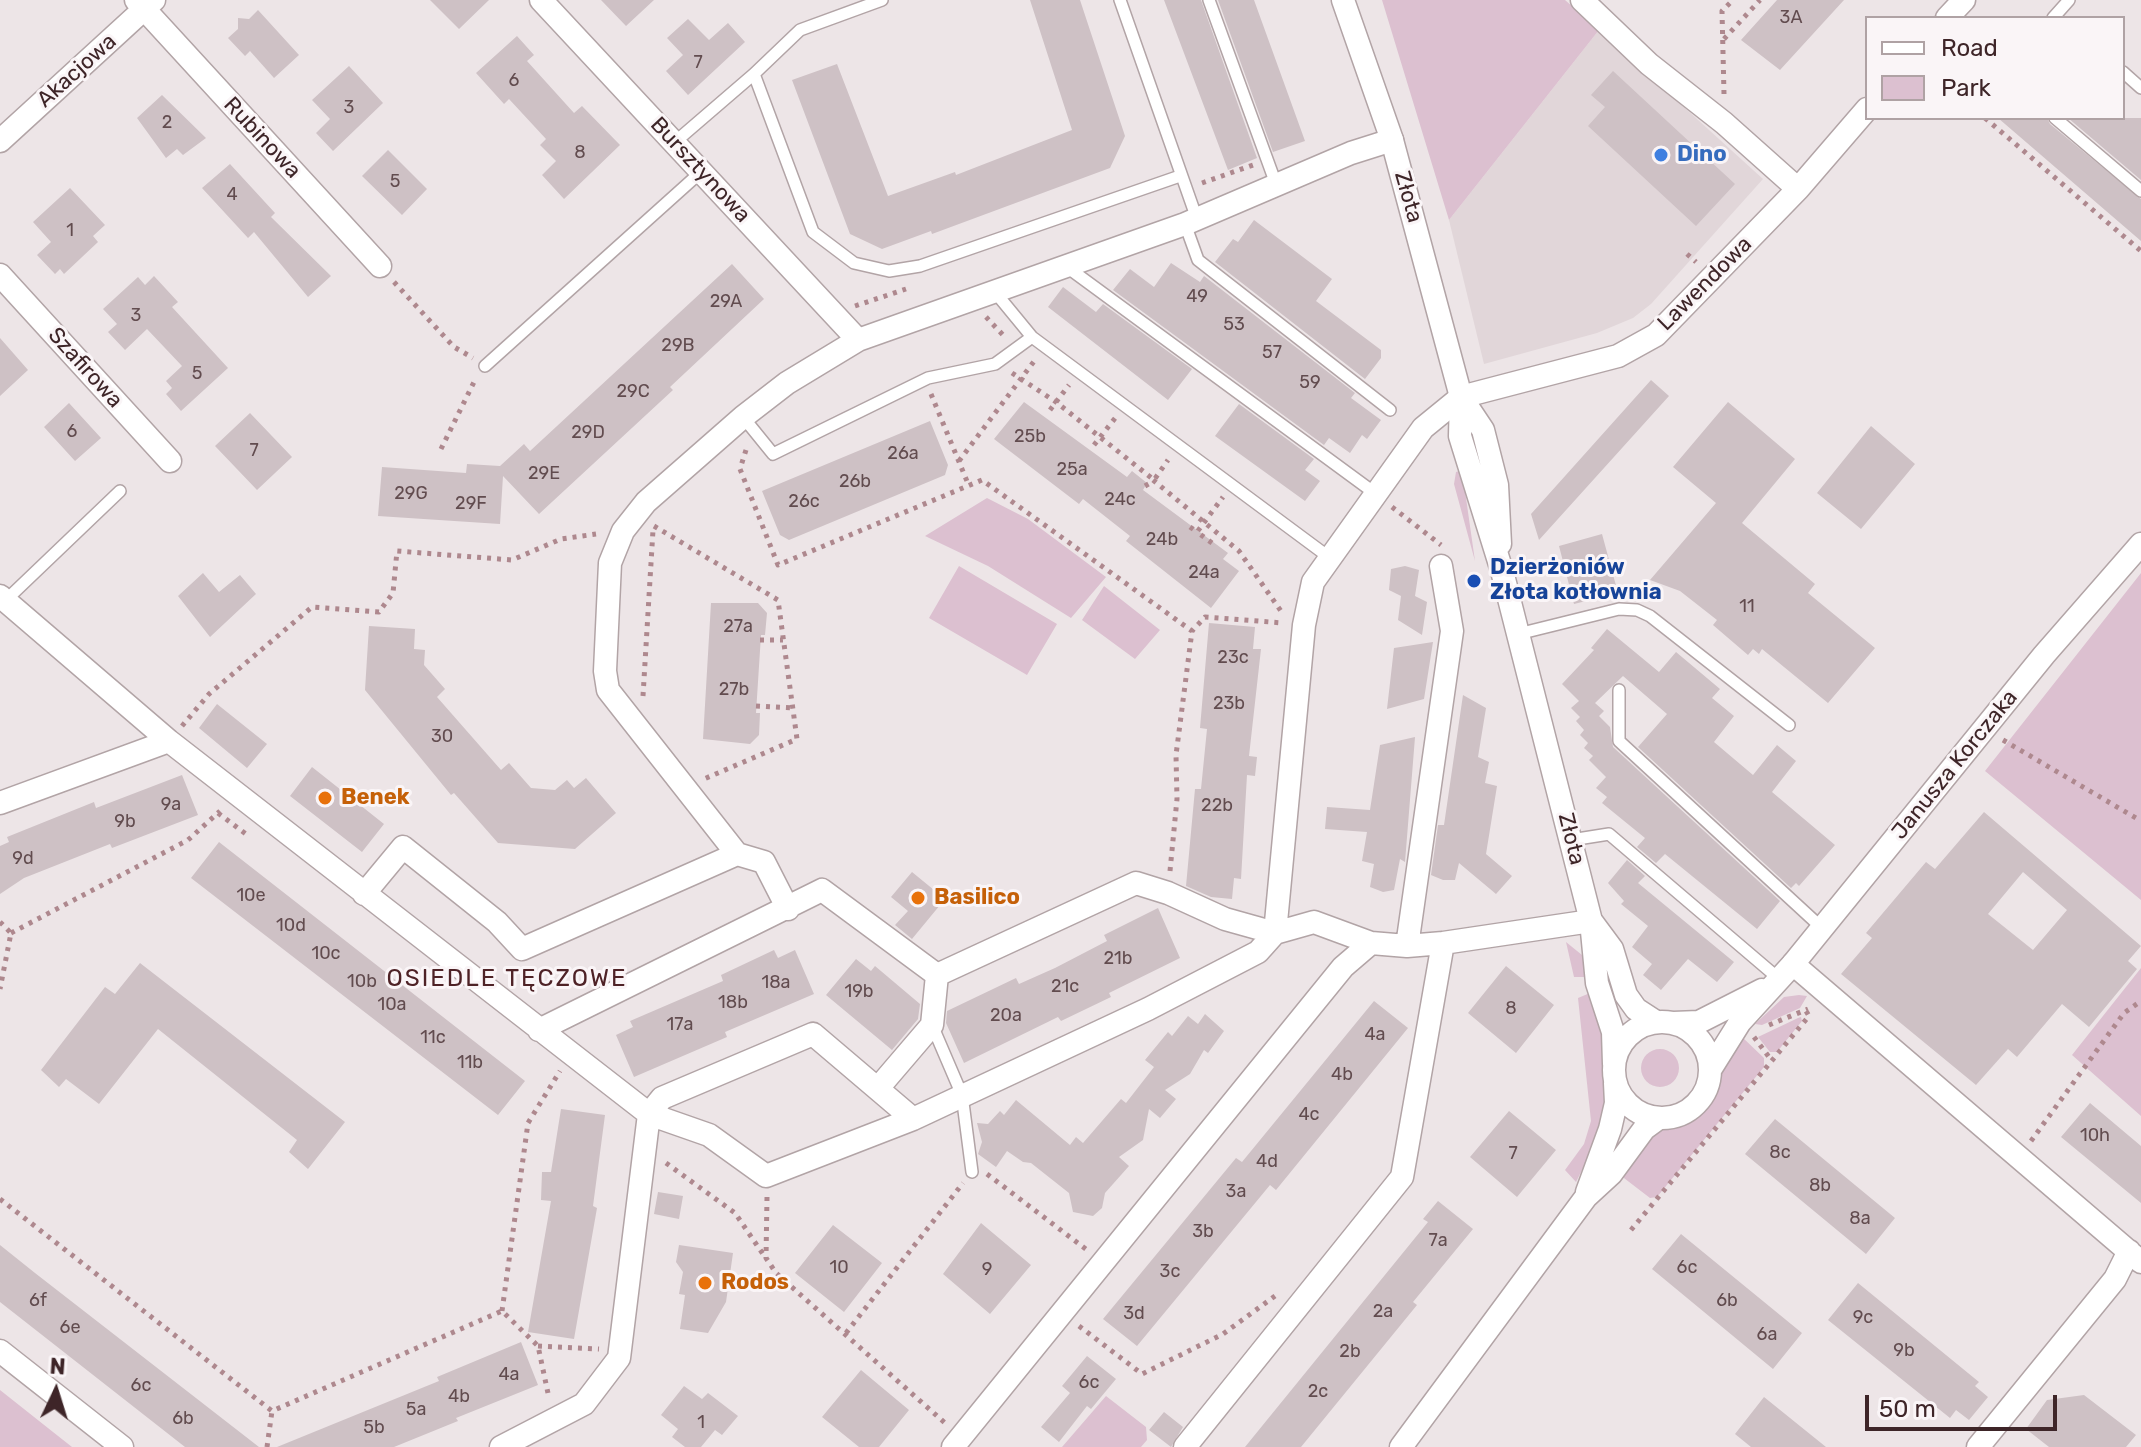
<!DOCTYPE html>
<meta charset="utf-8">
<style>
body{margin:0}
#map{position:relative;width:2141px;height:1447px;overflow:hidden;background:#ede5e7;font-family:Rubik,sans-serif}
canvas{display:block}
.legend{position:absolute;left:1865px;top:16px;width:260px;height:104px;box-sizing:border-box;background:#faf5f7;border:2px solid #afa2a4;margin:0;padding:10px 14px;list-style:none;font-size:24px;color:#3e2528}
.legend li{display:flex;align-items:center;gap:16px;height:40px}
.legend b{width:40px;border:2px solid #afa2a4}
.north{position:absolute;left:16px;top:1351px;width:80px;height:80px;-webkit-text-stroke:6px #faf5f7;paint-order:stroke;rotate:4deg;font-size:22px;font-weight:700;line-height:32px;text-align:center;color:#3e2528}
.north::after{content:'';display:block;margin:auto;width:28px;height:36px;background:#3e2528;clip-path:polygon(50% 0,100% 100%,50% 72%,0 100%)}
.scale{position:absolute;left:1865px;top:1395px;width:192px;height:36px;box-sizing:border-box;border:4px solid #3e2528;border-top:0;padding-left:10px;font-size:24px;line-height:28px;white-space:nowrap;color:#3e2528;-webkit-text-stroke:6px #faf5f7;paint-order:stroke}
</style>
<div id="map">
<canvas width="2141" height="1447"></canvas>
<ul class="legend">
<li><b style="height:10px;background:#fff"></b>Road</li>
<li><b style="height:22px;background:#dcc0d0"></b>Park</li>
</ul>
<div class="north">N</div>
<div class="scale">50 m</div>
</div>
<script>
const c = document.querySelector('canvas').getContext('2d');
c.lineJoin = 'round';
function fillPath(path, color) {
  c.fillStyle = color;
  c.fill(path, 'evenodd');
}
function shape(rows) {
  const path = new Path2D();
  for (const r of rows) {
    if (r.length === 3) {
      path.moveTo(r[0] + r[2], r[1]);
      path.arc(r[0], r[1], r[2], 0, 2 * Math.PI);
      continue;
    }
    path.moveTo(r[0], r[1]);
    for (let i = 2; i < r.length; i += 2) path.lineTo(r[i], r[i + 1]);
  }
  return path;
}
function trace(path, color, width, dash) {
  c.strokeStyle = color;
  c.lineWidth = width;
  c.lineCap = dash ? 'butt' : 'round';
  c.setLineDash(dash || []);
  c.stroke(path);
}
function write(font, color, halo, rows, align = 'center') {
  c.font = font + ' Rubik,sans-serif';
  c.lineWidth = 6;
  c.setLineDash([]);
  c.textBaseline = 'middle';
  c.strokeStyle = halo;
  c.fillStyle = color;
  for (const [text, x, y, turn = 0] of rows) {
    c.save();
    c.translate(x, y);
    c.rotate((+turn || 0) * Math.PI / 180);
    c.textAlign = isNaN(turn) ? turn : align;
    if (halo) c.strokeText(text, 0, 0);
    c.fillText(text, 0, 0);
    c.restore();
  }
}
const built = shape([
 [1599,30,1763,179,1651,304,1633,318,1597,333,1484,364,1449,220]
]);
const green = shape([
 [1382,0,1565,0,1599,30,1449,220],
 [1462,470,1475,561,1454,484,1456,472],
 [987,498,1028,519,1106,577,1071,618,988,566,925,536],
 [959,566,1057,624,1027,675,929,618],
 [2141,573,2141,900,1985,771],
 [1104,586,1160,630,1135,659,1082,620],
 [1566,942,1582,955,1587,977,1574,977],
 [2141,968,2141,1116,2072,1055],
 [1590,993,1607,1043,1602,1074,1608,1096,1602,1130,1576,1182,1565,1170,1584,1144,1591,1121,1578,998],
 [1799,995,1807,996,1800,1008,1762,1025,1755,1024,1784,997],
 [1798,1018,1801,1017,1802,1021,1777,1052,1770,1052,1758,1037],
 [1741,1036,1764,1058,1764,1067,1657,1197,1650,1198,1620,1175,1660,1127,1679,1123,1701,1110,1712,1094,1720,1065],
 [1660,1068,19],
 [0,1390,53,1432,72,1447,0,1447],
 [1106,1396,1146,1427,1147,1440,1141,1447,1062,1447]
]);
const building = shape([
 [430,0,489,0,459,29],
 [601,0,654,0,626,26],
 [1030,0,1080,0,1125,136,1110,168,932,234,931,231,882,249,850,234,792,80,837,64,888,196,955,172,956,175,1072,130],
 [1164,0,1201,0,1257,158,1228,170],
 [1218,0,1254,0,1305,141,1273,152],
 [1777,0,1844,0,1780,70,1741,40],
 [258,10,299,55,274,78,250,51,245,56,228,38,238,29,238,18,249,19],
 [688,19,709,40,728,23,745,42,688,95,666,71,683,55,667,38],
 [517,36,534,55,527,61,574,113,582,106,620,145,564,199,542,175,556,161,540,145,546,139,509,99,504,104,476,73],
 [349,66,383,103,333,151,316,133,330,119,312,100],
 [1613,71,1735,184,1696,226,1588,126,1605,107,1591,95],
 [162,95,206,138,183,155,177,149,166,158,137,118],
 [1998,118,2047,118,2050,124,2141,199,2141,241],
 [2068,118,2141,118,2141,180],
 [388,150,427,189,402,215,362,176],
 [230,164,275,213,271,217,331,276,308,297,254,232,248,238,202,188],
 [70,188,105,225,93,236,98,242,64,274,60,269,55,274,37,255,51,242,33,222],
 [1254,220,1332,279,1316,301,1381,350,1381,358,1365,379,1215,262,1233,239,1238,242],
 [1171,263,1200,282,1204,276,1355,393,1351,398,1381,420,1367,439,1362,435,1350,453,1329,438,1324,445,1113,290,1130,269,1154,287],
 [732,264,764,299,670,387,673,390,539,514,503,476,500,524,378,516,382,467,466,473,467,464,500,466,524,444,530,451],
 [154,276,178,302,172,307,228,368,181,411,166,394,172,388,166,381,182,366,147,329,125,350,108,332,117,324,103,309,138,277,145,285],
 [1063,287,1096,312,1103,304,1192,369,1168,400,1048,307],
 [0,338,28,370,0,396],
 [1651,380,1669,396,1539,540,1531,514],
 [1024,402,1127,477,1132,471,1147,483,1143,490,1228,553,1223,559,1239,571,1211,608,1126,541,1130,536,1083,499,1079,504,994,439],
 [1728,402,1795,459,1742,523,1815,584,1808,593,1875,648,1828,703,1762,649,1759,654,1753,649,1748,655,1713,625,1717,620,1680,591,1650,580,1716,503,1673,467],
 [69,403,101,438,75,461,44,427],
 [1239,404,1314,459,1305,470,1320,481,1305,501,1215,436],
 [250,413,292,457,257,490,215,446],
 [930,421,948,465,945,475,789,540,780,535,762,491],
 [1871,426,1915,464,1861,529,1817,493],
 [1602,534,1618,593,1574,604,1559,546],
 [1405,566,1419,570,1415,596,1427,602,1422,635,1398,620,1401,596,1389,590,1391,569],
 [203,573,219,592,240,575,256,594,210,637,178,596],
 [711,603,758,603,767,613,765,635,761,635,756,713,760,713,759,735,750,744,703,739],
 [1209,623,1255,627,1253,649,1261,649,1249,756,1257,757,1255,776,1247,775,1241,879,1234,878,1232,899,1211,897,1186,886,1195,789,1201,789,1207,729,1200,728],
 [369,626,415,629,414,649,425,650,424,665,445,689,437,697,501,770,509,763,531,788,555,790,567,780,574,788,586,778,616,813,575,849,498,843,454,793,451,795,365,690],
 [1607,629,1659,672,1676,652,1720,689,1712,698,1734,716,1714,742,1753,775,1777,745,1796,761,1772,792,1835,845,1799,886,1796,883,1791,888,1638,747,1667,714,1623,676,1595,703,1604,711,1599,716,1610,727,1613,747,1780,901,1757,929,1665,854,1656,863,1637,847,1645,838,1602,803,1607,797,1596,788,1606,777,1589,760,1593,756,1584,748,1588,743,1580,735,1584,730,1576,721,1580,717,1571,708,1579,701,1562,684,1594,650,1591,648],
 [1433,642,1424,699,1387,709,1394,648],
 [1463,695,1486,708,1478,757,1489,762,1485,783,1497,786,1486,854,1512,876,1496,894,1459,863,1455,880,1443,880,1431,875,1438,825,1444,825],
 [217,704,267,744,247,768,199,728],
 [1415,737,1405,862,1400,859,1394,890,1383,892,1370,887,1374,864,1362,861,1367,832,1325,829,1327,807,1370,810,1380,745],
 [312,767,384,824,362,852,290,796],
 [182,775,198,815,112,848,110,844,24,878,0,894,0,846,9,842,7,837,94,802,96,808],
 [1984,812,2141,946,2128,961,2137,969,2089,1027,2062,1004,2017,1057,2008,1049,1976,1085,1841,974,1872,938,1866,933,1926,862,1935,869],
 [2023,872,2067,910,2033,950,1988,914],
 [219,842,525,1081,498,1115,191,878],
 [1627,860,1645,876,1638,883,1734,962,1717,982,1688,959,1661,990,1643,975,1652,964,1632,947,1648,926,1621,904,1624,901,1608,883],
 [912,872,945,899,912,939,895,925,908,911,891,897],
 [1158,908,1180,958,1109,993,1111,997,1061,1021,1058,1017,964,1063,946,1023,947,1011,1016,978,1019,984,1055,968,1107,941,1104,935],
 [774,950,778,958,795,950,814,994,725,1032,727,1037,634,1077,616,1035,633,1027,630,1021,723,981,721,975],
 [856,959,871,971,875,966,920,1004,918,1019,892,1050,826,995],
 [140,963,345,1122,308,1169,289,1152,297,1140,158,1029,99,1104,66,1079,59,1087,41,1070,105,987,115,994],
 [1506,966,1554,1005,1516,1053,1468,1013],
 [1374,1001,1408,1028,1276,1190,1270,1185,1137,1346,1103,1319,1236,1158,1242,1162],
 [1205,1014,1224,1031,1208,1053,1204,1050,1190,1074,1165,1090,1176,1099,1160,1118,1149,1109,1143,1140,1119,1157,1129,1166,1105,1193,1102,1208,1093,1216,1073,1212,1069,1193,1031,1163,1023,1162,1007,1151,996,1167,978,1154,982,1142,977,1123,988,1124,1000,1111,1004,1115,1016,1100,1070,1145,1076,1137,1083,1143,1121,1099,1126,1103,1154,1067,1145,1060,1168,1032,1172,1036,1188,1016,1198,1024],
 [2090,1103,2141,1146,2141,1203,2061,1137],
 [561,1109,605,1115,593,1206,597,1208,574,1339,528,1332,551,1201,541,1200,542,1172,551,1172],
 [1509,1111,1556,1150,1517,1197,1470,1157],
 [1775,1119,1895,1218,1866,1254,1745,1154],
 [658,1192,683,1196,679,1219,654,1214],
 [1438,1201,1473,1229,1413,1302,1417,1305,1301,1447,1245,1447,1428,1222,1423,1219],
 [981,1223,1031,1265,990,1314,943,1274],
 [833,1225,882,1263,844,1312,795,1273],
 [1681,1234,1802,1333,1773,1369,1652,1269],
 [0,1245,35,1273,259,1447,185,1447,0,1302],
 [679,1245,733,1253,726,1302,708,1333,680,1329,685,1295,679,1294,683,1272,676,1262],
 [1858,1283,1979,1382,1975,1386,1988,1397,1969,1420,1956,1410,1950,1418,1828,1320],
 [521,1342,538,1385,456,1418,458,1421,394,1447,277,1447,439,1381,437,1377],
 [1087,1356,1116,1379,1091,1409,1087,1406,1059,1442,1041,1427,1070,1393,1062,1386],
 [861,1370,909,1410,879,1447,859,1447,822,1417],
 [684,1386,702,1399,708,1393,738,1416,722,1435,715,1430,701,1447,685,1447,672,1437,678,1429,661,1415],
 [2084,1395,2136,1435,2126,1447,2049,1447,2026,1429,2047,1400],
 [1764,1397,1826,1447,1751,1447,1735,1434],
 [1164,1412,1183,1427,1171,1447,1149,1430]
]);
const path = shape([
 [1724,39,1760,0],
 [1724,94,1722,11,1733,0],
 [1985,118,2141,251],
 [1202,183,1253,165],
 [1687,254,1696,262],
 [394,282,454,347,473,358],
 [855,306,906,289],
 [986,317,1004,336],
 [1012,373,1056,402,1154,480,1168,460],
 [931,394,969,486],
 [1050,410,1069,385],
 [1094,445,1116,417],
 [441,449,476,378],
 [746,450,740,469,778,565,982,480,1192,631],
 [959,461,1035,360],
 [1153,480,1239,551,1283,614],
 [1145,486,1152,482],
 [1392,507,1441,545],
 [654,526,778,600,797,739,704,779],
 [1190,527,1197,532],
 [1212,543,1197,532,1223,497],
 [760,640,783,640],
 [643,696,653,530],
 [756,706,793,708],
 [182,726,209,694,312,607,379,612,393,593,397,551,512,560,561,539,596,534],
 [2003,740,2141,821],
 [218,813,246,834],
 [1170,871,1177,799,1176,755,1192,631,1205,617,1283,623],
 [0,922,11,933,0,989],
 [11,933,188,840,220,811],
 [1769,1025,1808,1009],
 [1754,1037,1772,1061],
 [2031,1141,2124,1013,2141,1001],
 [666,1163,735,1213,765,1257],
 [987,1174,1087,1250],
 [767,1197,766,1258,776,1273,945,1423],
 [0,1199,272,1411,502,1311,538,1346,549,1398],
 [1631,1230,1809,1016,1806,1011],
 [502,1311,528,1123,560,1071],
 [1079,1326,1142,1374,1223,1334,1275,1296],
 [846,1333,963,1183],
 [538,1346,599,1349],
 [267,1447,272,1411]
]);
const service = shape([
 [882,0,800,30,754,74,813,232,854,263,889,271,920,266,1180,176],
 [1120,0,1197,219],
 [1209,0,1276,184],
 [2053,18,2069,0],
 [2123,72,2141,88],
 [2055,118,2141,191],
 [675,142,754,74],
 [1185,224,1198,260,1390,410],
 [1067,267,1376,494],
 [995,292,1032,337,1330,558],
 [485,366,702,171],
 [743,417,773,454,928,378,995,364,1032,337],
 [5,601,120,491],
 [1518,634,1619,609,1637,610,1650,616,1789,725],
 [1619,690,1619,741,1822,928],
 [1571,840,1609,834,1778,978],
 [932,1025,962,1095,972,1172]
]);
const minor = shape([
 [136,0,380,266],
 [541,0,858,340],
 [1582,0,1649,64,1724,123,1798,189],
 [1947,18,1964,0],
 [0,141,154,0],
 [0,275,170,461],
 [0,596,169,741,649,1114,709,1135,766,1176,913,1119,1148,1009,1258,952,1275,933,1304,625,1313,582,1423,428,1461,397,1618,356,1656,335,1798,189,1867,109],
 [0,803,169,741],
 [364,894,403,847,497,922,522,949,737,854],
 [788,909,764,862,737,854,608,690,605,671,610,563,623,531,646,502,743,417,787,383,858,340,1185,224,1351,153,1392,140],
 [1407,946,1452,631,1441,566],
 [1793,964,2141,1262],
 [539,1030,822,890,937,975],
 [879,1087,932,1025,937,975,1136,883,1168,893,1225,919,1275,933,1314,922,1371,943,1407,946,1443,943,1591,921],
 [0,1351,122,1447],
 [501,1447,584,1404,619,1358,649,1114,662,1098,813,1034,913,1119],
 [953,1447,1343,967,1371,943],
 [1185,1447,1402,1177,1443,943],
 [1978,1447,2115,1279,2129,1251]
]);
const tertiary = shape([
 [1343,0,1392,140,1461,397,1460,436,1502,571,1591,921,1597,983,1613,1032,1614,1064],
 [1461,397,1483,430,1497,485,1500,544],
 [1592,922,1612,949,1626,995,1636,1009,1656,1022],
 [1662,1070,48],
 [1673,1023,1699,1022,1762,990],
 [1710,1070,1740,1022,1793,964,2044,655,2141,544],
 [1587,1192,1610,1129,1616,1103,1615,1083],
 [1401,1447,1586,1197,1611,1174,1644,1129,1659,1118]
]);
const markers = [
 [1661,155,8,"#3f7fe0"],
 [1474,581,8,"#1a4fb4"],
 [325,798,8,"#e8710a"],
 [918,898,8,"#e8710a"],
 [705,1283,8,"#e8710a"]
];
const numberNames = [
 ["3A",1791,18],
 ["7",698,63],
 ["6",514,81],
 ["3",349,108],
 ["2",167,123],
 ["8",580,153],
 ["5",395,182],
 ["4",232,195],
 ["1",70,231],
 ["49",1197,297],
 ["29A",726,302],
 ["3",136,316],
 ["53",1234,325],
 ["29B",678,346],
 ["57",1272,353],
 ["5",197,374],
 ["59",1310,383],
 ["29C",633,392],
 ["6",72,432],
 ["29D",588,433],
 ["25b",1030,437],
 ["7",254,451],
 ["26a",903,454],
 ["25a",1072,470],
 ["29E",544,474],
 ["26b",855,482],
 ["29G",411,494],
 ["24c",1120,500],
 ["26c",804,502],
 ["29F",471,504],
 ["24b",1162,540],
 ["24a",1204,573],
 ["11",1747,607],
 ["27a",738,627],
 ["23c",1233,658],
 ["27b",734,690],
 ["23b",1229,704],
 ["30",442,737],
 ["9a",171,805],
 ["22b",1217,806],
 ["9b",125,822],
 ["9d",23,859],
 ["10e",251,896],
 ["10d",291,926],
 ["10c",326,954],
 ["21b",1118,959],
 ["10b",362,982],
 ["18a",776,983],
 ["21c",1065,987],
 ["19b",859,992],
 ["18b",733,1003],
 ["10a",392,1005],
 ["8",1511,1009],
 ["20a",1006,1016],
 ["17a",680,1025],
 ["4a",1375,1035],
 ["11c",433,1038],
 ["11b",470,1063],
 ["4b",1342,1075],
 ["4c",1309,1115],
 ["10h",2095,1136],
 ["8c",1780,1153],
 ["7",1513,1154],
 ["4d",1267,1162],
 ["8b",1820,1186],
 ["3a",1236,1192],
 ["8a",1860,1219],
 ["3b",1203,1232],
 ["7a",1438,1241],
 ["10",839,1268],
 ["6c",1687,1268],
 ["9",987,1270],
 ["3c",1170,1272],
 ["6f",38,1301],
 ["6b",1727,1301],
 ["2a",1383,1312],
 ["3d",1134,1314],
 ["9c",1863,1318],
 ["6e",70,1328],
 ["6a",1767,1335],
 ["9b",1904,1351],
 ["2b",1350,1352],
 ["4a",509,1375],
 ["6c",1089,1383],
 ["6c",141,1386],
 ["2c",1318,1392],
 ["4b",459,1397],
 ["5a",416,1410],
 ["6b",183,1419],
 ["1",701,1423],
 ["5b",374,1428]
];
const streetNames = [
 ["Akacjowa",77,71,-42],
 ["Rubinowa",262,138,47],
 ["Bursztynowa",700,170,47],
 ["Złota",1408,197,74],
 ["Lawendowa",1705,284,-45],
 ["Szafirowa",85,368,48],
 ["Janusza Korczaka",1955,765,-51],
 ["Złota",1571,839,76]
];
const shopNames = [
 ["Dino",1677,155]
];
const transitNames = [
 ["Dzierżoniów",1490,568],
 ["Złota kotłownia",1490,593]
];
const foodNames = [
 ["Benek",341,798],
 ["Basilico",934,898],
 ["Rodos",721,1283]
];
const neighbourhoodNames = [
 ["OSIEDLE TĘCZOWE",507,979]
];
fillPath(built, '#e1d6d9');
fillPath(green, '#dcc0d0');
fillPath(building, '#cec1c5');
trace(service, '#b2a4a6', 14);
trace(minor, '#b2a4a6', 25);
trace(tertiary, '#b2a4a6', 25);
trace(path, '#ae888e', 5, [4, 6]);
trace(service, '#fff', 11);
trace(minor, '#fff', 22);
trace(tertiary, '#fff', 22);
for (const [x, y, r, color] of markers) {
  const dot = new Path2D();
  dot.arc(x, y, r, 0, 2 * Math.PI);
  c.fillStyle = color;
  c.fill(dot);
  trace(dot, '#faf5f7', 3);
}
write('18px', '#624c4f', null, numberNames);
write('22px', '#3e2528', '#faf5f7', streetNames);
write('bold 22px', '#366cbe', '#faf5f7', shopNames, 'left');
write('bold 22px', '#164399', '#faf5f7', transitNames, 'left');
write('bold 22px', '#c56008', '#faf5f7', foodNames, 'left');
c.letterSpacing = '2px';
write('24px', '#4e2226', '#faf5f7', neighbourhoodNames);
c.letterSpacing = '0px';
</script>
